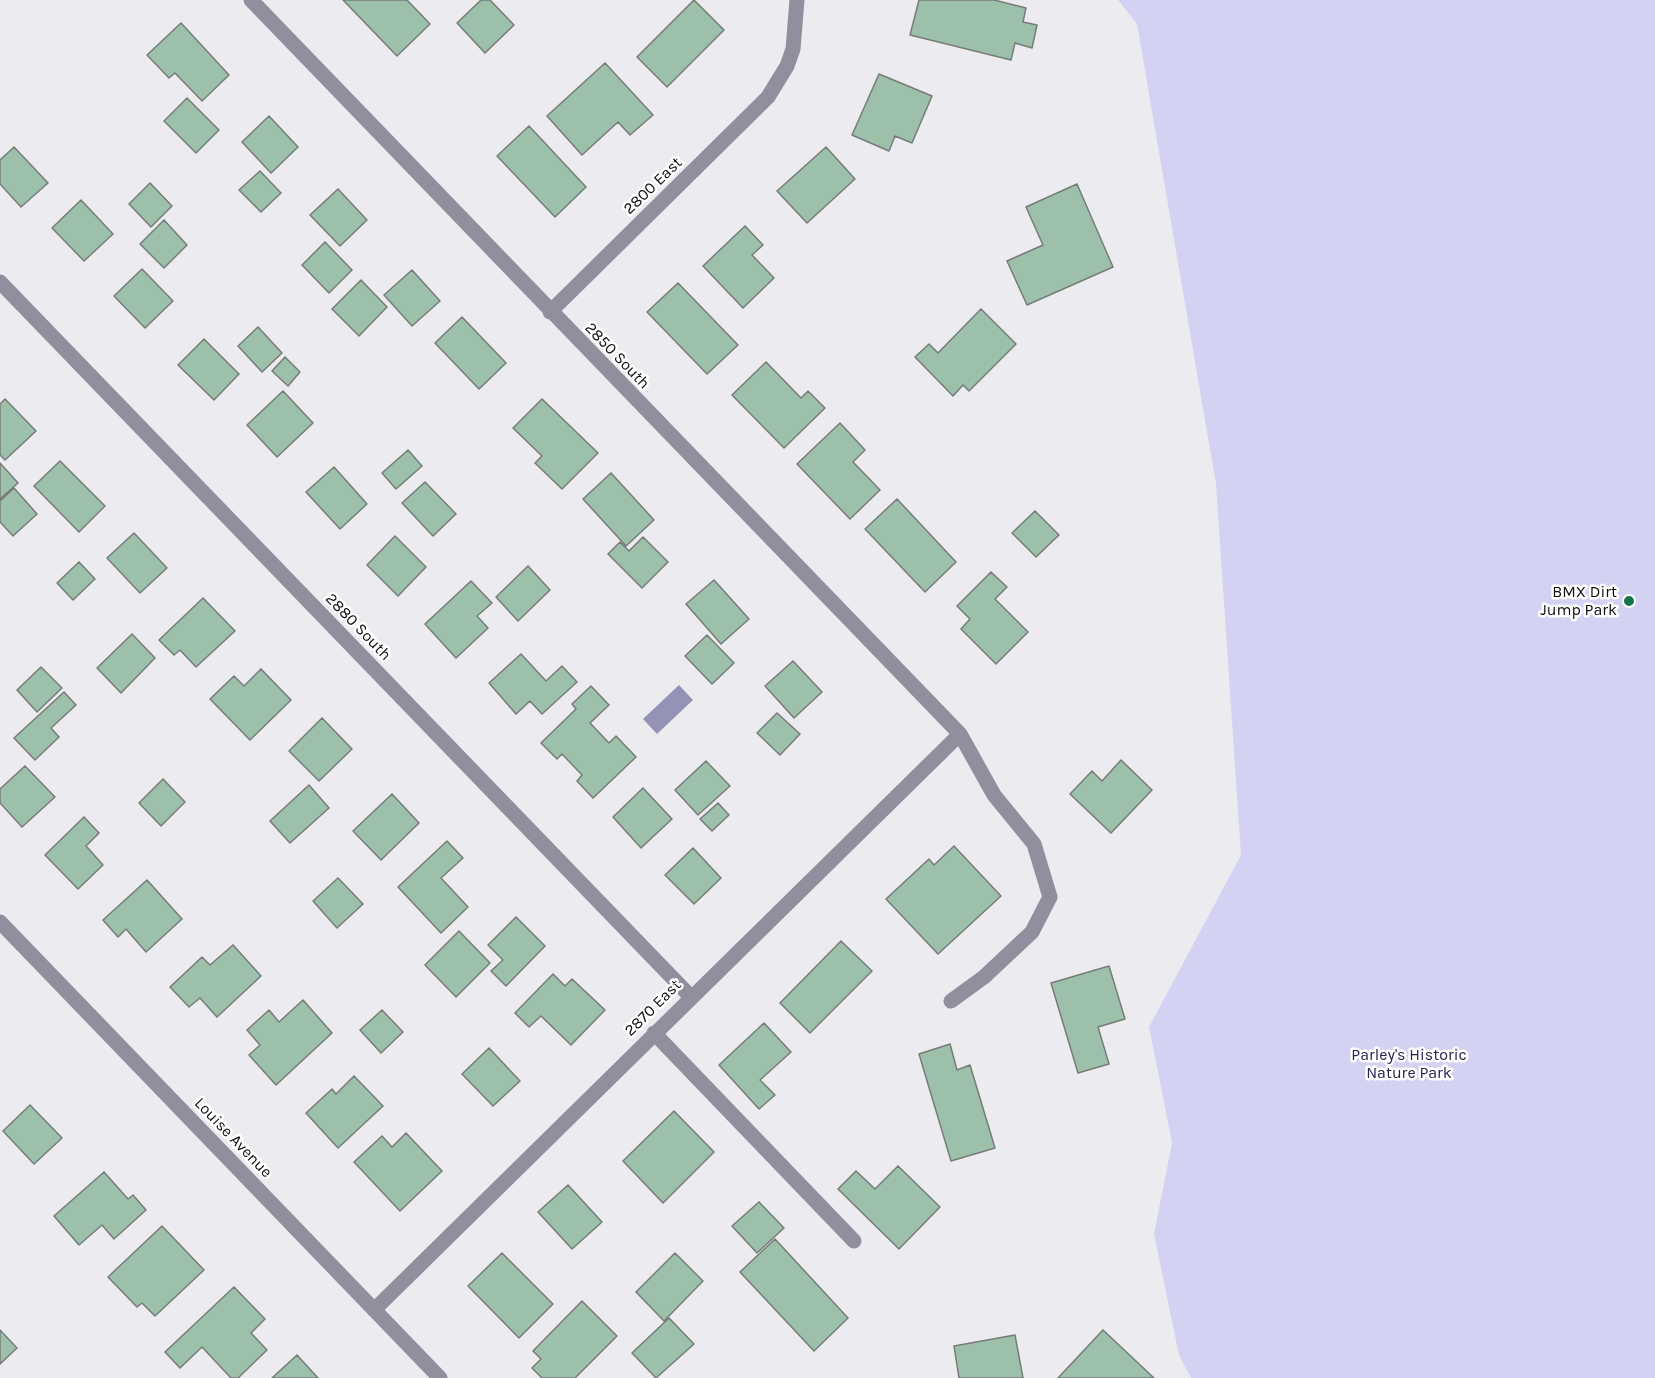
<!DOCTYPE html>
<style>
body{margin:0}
canvas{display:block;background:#ebebf0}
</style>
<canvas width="1655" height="1378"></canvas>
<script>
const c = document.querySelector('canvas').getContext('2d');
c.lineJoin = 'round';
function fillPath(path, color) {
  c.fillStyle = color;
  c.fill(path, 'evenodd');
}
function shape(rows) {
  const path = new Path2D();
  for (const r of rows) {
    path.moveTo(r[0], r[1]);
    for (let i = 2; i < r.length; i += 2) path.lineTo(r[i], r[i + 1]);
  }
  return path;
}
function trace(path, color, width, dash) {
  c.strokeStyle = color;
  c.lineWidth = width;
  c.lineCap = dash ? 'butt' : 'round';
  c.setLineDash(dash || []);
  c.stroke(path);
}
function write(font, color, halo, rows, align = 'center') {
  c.font = font + ' Karla,sans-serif';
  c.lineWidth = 5;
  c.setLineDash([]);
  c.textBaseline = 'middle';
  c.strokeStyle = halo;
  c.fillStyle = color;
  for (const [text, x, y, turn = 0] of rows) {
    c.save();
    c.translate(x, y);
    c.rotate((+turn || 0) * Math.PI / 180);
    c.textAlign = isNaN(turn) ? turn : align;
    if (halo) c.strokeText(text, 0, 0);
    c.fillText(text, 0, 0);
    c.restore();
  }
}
const green = shape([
 [1118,0,1655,0,1655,1378,1191,1378,1179,1355,1154,1234,1172,1143,1149,1027,1241,855,1216,484,1137,24]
]);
const water = shape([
 [679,685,693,700,657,734,643,719]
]);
const building = shape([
 [343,0,407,0,430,24,397,56,343,0],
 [481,0,490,0,514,25,485,53,457,23,481,0],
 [694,0,724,30,667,87,637,57,694,0],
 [919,0,994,0,1026,8,1023,22,1037,25,1032,48,1015,43,1011,60,910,35,919,0],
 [181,23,229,75,202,101,175,73,169,78,147,55,181,23],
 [605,63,653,115,630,135,618,122,582,155,547,116,605,63],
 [879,74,932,96,912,143,895,136,889,151,852,135,879,74],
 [187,98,219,130,196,153,164,121,187,98],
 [269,116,298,147,271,173,242,142,269,116],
 [529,126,586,187,555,217,497,156,529,126],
 [14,147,48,183,21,207,0,184,0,160,14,147],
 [826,147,855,179,807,223,777,191,826,147],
 [260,171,281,193,261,212,239,190,260,171],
 [150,183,172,206,151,227,129,204,150,183],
 [1077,184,1113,267,1027,305,1007,261,1043,245,1026,207,1077,184],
 [338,189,367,220,340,246,310,215,338,189],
 [81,200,113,234,84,261,52,228,81,200],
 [164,220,187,245,164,268,140,244,164,220],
 [745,226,763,245,752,255,774,278,743,308,703,266,745,226],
 [325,242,352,270,329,293,302,265,325,242],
 [142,269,173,301,145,328,114,296,142,269],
 [412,270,440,301,412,326,384,295,412,270],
 [361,280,387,307,359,336,332,309,361,280],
 [678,283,738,345,707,374,647,312,678,283],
 [981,309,1016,344,969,391,963,385,953,396,915,357,929,344,938,353,981,309],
 [462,317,506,363,479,389,435,343,462,317],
 [258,327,282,353,262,372,238,346,258,327],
 [204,339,239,374,214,400,178,365,204,339],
 [285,357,300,372,288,386,272,371,285,357],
 [766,362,801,398,808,391,825,408,784,448,732,395,766,362],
 [283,391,313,423,277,457,247,425,283,391],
 [5,399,36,431,5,460,0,455,0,404,5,399],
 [542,399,598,453,562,489,535,463,542,456,513,428,542,399],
 [840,423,865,450,853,462,880,490,850,519,797,464,840,423],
 [408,450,422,466,396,489,382,473,408,450],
 [60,461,105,506,79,532,34,486,60,461],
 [0,463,18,483,0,499,0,463],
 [334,467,367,504,340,529,306,492,334,467],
 [611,473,654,520,626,546,583,499,611,473],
 [425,482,456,514,433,536,402,503,425,482],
 [14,488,37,514,13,536,0,522,0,501,14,488],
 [897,499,956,562,925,592,865,529,897,499],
 [1035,511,1059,535,1036,557,1012,533,1035,511],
 [134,533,167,568,140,593,107,558,134,533],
 [395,536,426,567,398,596,367,565,395,536],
 [643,537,668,562,642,588,608,554,620,542,629,551,643,537],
 [79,562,95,579,73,600,57,583,79,562],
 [528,566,550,590,518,621,496,597,528,566],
 [991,572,1007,587,995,599,1028,632,996,664,961,629,970,619,957,606,991,572],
 [714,580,749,619,721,644,686,604,714,580],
 [471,581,492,603,477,616,488,628,456,658,425,624,471,581],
 [203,598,235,631,196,667,180,650,174,655,159,640,203,598],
 [132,634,155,658,121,693,97,668,132,634],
 [707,635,734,663,712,684,685,656,707,635],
 [521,654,546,681,562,666,577,682,542,714,530,701,516,714,489,683,521,654],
 [793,661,822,692,794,718,765,686,793,661],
 [41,667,62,688,37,712,17,690,41,667],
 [261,669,291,700,250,740,210,699,234,676,244,686,261,669],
 [591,686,609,705,590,723,609,743,616,736,636,757,593,798,577,781,582,775,562,754,557,759,541,743,576,709,572,704,591,686],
 [64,692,76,705,51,728,59,737,35,760,14,738,64,692],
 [777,713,800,734,780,755,757,733,777,713],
 [322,718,352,749,319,781,289,751,322,718],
 [1121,760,1152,790,1111,833,1070,794,1092,771,1102,781,1121,760],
 [706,761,730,786,698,815,675,790,706,761],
 [25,766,55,797,22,827,0,803,0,789,25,766],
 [163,779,185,802,161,826,139,803,163,779],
 [309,785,329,808,290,843,270,821,309,785],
 [643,788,672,819,641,848,613,817,643,788],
 [392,794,419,823,381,860,353,831,392,794],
 [718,803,729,815,712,831,700,819,718,803],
 [84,817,99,833,86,846,103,865,78,889,45,855,84,817],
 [447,841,463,858,441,878,468,907,441,933,398,887,447,841],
 [954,846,1001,896,938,954,886,899,929,859,934,865,954,846],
 [693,848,721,878,694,904,665,875,693,848],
 [338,878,363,904,337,928,313,901,338,878],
 [147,880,182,919,146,952,126,929,118,937,103,920,147,880],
 [516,917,545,946,506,986,491,971,503,960,488,945,516,917],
 [459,931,490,963,456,997,425,965,459,931],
 [841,941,872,971,810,1033,780,1003,841,941],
 [233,945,261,976,217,1017,200,998,189,1007,170,987,202,957,210,965,233,945],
 [1109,966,1125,1019,1098,1027,1109,1064,1078,1073,1051,983,1109,966],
 [553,974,565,986,572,979,605,1010,571,1045,541,1016,529,1027,515,1013,553,974],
 [303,1000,332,1033,276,1085,249,1055,260,1045,247,1030,269,1010,279,1022,303,1000],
 [382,1010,403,1032,381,1053,360,1030,382,1010],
 [764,1023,791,1052,760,1080,775,1095,759,1109,719,1065,764,1023],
 [950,1044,957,1070,970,1065,995,1148,951,1161,919,1054,950,1044],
 [489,1048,520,1081,493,1106,462,1074,489,1048],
 [354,1076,383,1106,338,1148,306,1113,332,1089,336,1094,354,1076],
 [30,1105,62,1138,34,1164,3,1131,30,1105],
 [674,1111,714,1152,663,1203,623,1161,674,1111],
 [406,1133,442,1171,400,1211,354,1162,382,1136,392,1147,406,1133],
 [898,1166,940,1207,899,1249,838,1189,856,1171,875,1189,898,1166],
 [104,1172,128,1199,133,1195,146,1210,114,1239,102,1225,79,1245,54,1216,104,1172],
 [568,1185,602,1222,572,1249,538,1212,568,1185],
 [759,1202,784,1228,757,1253,732,1226,759,1202],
 [162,1226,204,1270,155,1316,142,1303,137,1307,108,1277,162,1226],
 [775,1239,848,1318,814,1351,740,1272,775,1239],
 [502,1253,553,1304,519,1338,468,1286,502,1253],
 [675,1253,703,1281,664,1321,636,1292,675,1253],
 [234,1287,265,1319,251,1333,267,1350,238,1378,231,1378,202,1347,180,1368,165,1352,234,1287],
 [582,1301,617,1336,575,1378,542,1378,532,1368,541,1359,533,1351,582,1301],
 [669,1318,694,1344,656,1378,632,1353,669,1318],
 [0,1330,17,1348,0,1364,0,1330],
 [1103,1330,1154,1378,1058,1378,1103,1330],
 [1015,1335,1023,1378,959,1378,954,1346,1015,1335],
 [297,1355,318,1378,272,1378,297,1355]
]);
const minor = shape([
 [251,0,960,734,994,795,1034,844,1050,897,1032,932,984,977,951,1001],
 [0,282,691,997],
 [550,312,768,97,787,66,793,49,797,0],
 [0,922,440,1378],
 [654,1033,854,1241],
 [374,1310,960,734]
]);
const markers = [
 [1629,601,6,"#15744a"]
];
const streetNames = [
 ["2800 East",653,186,-44],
 ["2850 South",617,356,46],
 ["2880 South",358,627,46],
 ["2870 East",653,1008,-45],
 ["Louise Avenue",233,1138,46]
];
const poiNames = [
 ["BMX Dirt",1617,592],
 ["Jump Park",1617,610]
];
const parkNames = [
 ["Parley's Historic",1409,1055],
 ["Nature Park",1409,1073]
];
fillPath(green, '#d3d2f3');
fillPath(water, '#9493b5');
fillPath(building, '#9cc0aa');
trace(building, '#777c79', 1.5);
trace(minor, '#8f8f9e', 15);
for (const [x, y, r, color] of markers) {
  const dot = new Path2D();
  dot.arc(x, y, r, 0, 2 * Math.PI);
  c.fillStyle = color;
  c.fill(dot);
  trace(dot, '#fff', 2);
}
write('16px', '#0e0e10', '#fff', streetNames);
write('16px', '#0e0e10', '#fff', poiNames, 'right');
write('16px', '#28224f', '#fff', parkNames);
</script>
